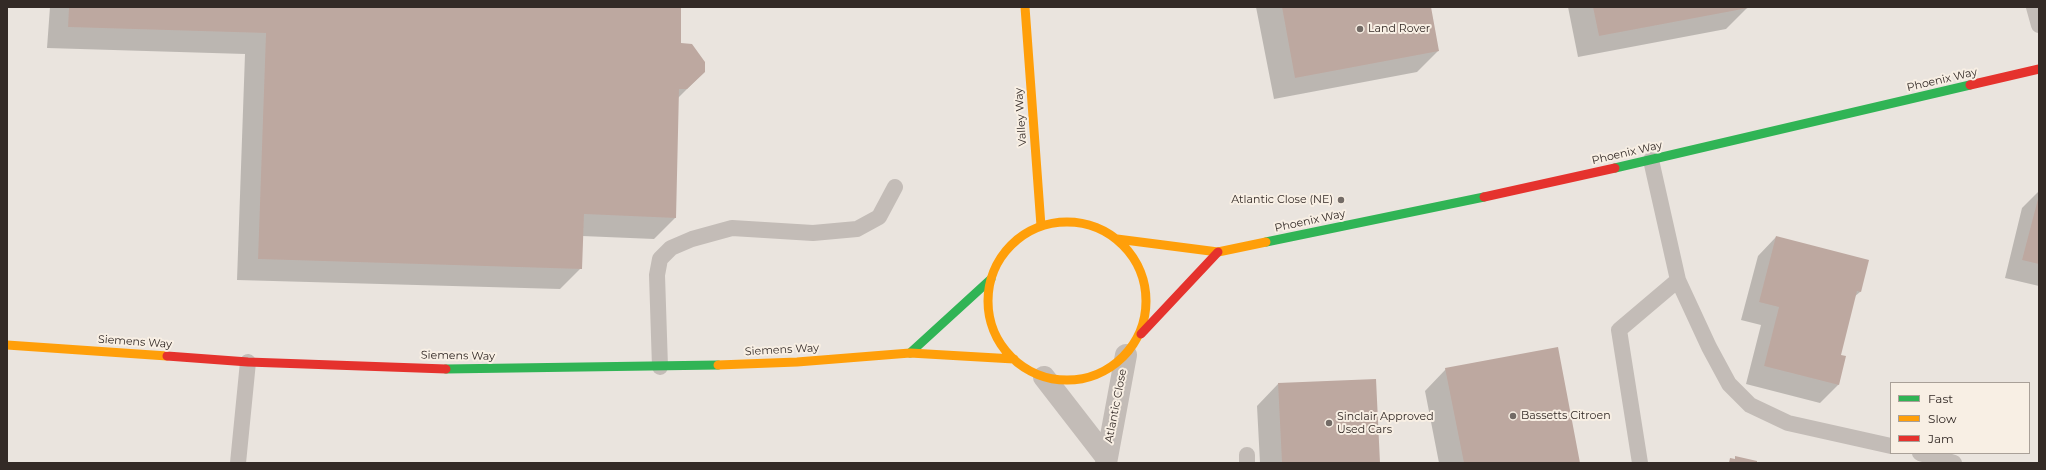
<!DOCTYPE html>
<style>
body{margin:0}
#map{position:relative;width:2046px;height:470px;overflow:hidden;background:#eae4de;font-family:Montserrat,sans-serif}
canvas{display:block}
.frame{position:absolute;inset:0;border:8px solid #332a26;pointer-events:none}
.legend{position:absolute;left:1890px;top:382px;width:140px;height:72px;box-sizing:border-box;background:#f8efe4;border:1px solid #a9a098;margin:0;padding:5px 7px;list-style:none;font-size:12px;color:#332a26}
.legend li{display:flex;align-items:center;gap:8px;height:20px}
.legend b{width:20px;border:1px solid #a9a098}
</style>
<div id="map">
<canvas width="2046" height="470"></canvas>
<div class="frame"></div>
<ul class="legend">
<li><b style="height:5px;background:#30b455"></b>Fast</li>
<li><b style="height:5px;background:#ff9f0a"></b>Slow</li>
<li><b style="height:5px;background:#e5322d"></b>Jam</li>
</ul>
</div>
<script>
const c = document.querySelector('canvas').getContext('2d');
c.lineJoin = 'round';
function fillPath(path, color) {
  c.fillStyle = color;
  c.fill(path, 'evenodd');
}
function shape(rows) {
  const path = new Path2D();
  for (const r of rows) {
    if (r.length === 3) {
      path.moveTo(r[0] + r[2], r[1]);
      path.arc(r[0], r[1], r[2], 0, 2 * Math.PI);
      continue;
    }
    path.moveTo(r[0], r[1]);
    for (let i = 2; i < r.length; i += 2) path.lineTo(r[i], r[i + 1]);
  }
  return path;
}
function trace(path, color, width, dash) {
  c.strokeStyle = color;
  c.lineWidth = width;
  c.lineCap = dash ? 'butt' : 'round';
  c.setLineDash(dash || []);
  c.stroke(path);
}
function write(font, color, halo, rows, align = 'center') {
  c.font = font + ' Montserrat,sans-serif';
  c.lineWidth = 4;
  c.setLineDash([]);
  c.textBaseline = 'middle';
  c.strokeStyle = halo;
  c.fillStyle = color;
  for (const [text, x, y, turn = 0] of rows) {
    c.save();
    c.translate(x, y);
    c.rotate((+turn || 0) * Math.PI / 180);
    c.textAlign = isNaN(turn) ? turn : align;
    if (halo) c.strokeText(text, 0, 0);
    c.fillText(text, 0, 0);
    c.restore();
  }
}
const shadow = shape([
 [50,7,680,7,680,44,704,72,678,98,675,218,654,239,582,236,581,268,560,289,237,280,245,54,47,48],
 [1256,7,1430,7,1438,51,1417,72,1274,99],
 [1568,7,1747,7,1747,8,1726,29,1578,57],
 [2039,191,2039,286,2005,278,2022,208],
 [1776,237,1868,261,1860,292,1854,297,1840,356,1838,385,1820,403,1746,384,1761,325,1741,320,1758,256],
 [1446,369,1579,463,1439,463,1425,391],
 [1278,384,1379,463,1260,463,1257,406]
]);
const building = shape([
 [69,7,681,7,681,43,692,44,705,62,705,72,687,89,679,89,676,218,584,214,582,269,258,259,266,33,68,27],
 [1282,7,1431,7,1439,51,1295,78],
 [1593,7,1748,7,1748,8,1599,36],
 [2039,195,2039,264,2022,260],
 [1776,236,1869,260,1861,292,1857,291,1841,355,1846,356,1839,385,1764,366,1779,307,1759,302],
 [1558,347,1580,463,1464,463,1445,368],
 [1376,379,1380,463,1282,463,1278,383],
 [1735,456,1757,461,1757,463,1729,463,1730,458,1735,459]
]);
const lane = shape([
 [2034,7,2039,25],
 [1651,160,1678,280,1709,347,1729,384,1750,405,1788,423,1891,446],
 [660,367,657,275,660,259,671,248,692,239,732,228,813,233,857,229,879,217,895,187],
 [1920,453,1954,463],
 [238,463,248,362],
 [1247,463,1247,455],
 [1640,463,1619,330,1678,280]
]);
const street = shape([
 [1044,377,1106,457],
 [1106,463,1126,355]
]);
const fast = shape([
 [1615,168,1970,85],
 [1266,242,1484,197],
 [910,353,991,279],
 [446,369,718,365]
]);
const slow = shape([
 [1025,7,1041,226],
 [1067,301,79],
 [1117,239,1218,252,1266,242],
 [7,345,167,356],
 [718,365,797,362,910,353,1014,359]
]);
const jam = shape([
 [1970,85,2039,69],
 [1484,197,1615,168],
 [1141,334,1218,252],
 [167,356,248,362,446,369]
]);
const markers = [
 [1360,29,4,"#736b66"],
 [1341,200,4,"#736b66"],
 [1513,416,4,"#736b66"],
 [1329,423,4,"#736b66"]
];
const poiNames = [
 ["Land Rover",1368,29],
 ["Atlantic Close (NE)",1333,200,"right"],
 ["Bassetts Citroen",1521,416],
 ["Sinclair Approved",1337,417],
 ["Used Cars",1337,430]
];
const streetNames = [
 ["Phoenix Way",1942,80,-13],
 ["Valley Way",1021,117,-94],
 ["Phoenix Way",1627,153,-13],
 ["Phoenix Way",1310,221,-12],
 ["Siemens Way",135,342,4],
 ["Siemens Way",782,350,-3],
 ["Siemens Way",458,356,1],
 ["Atlantic Close",1116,406,-79]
];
fillPath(shadow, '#0003');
fillPath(building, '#bda8a0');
trace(lane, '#c3bcb7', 16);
trace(street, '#c3bcb7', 22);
trace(fast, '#30b455', 9);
trace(slow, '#ff9f0a', 9);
trace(jam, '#e5322d', 9);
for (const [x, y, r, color] of markers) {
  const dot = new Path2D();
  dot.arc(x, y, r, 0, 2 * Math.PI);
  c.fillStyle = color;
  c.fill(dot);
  trace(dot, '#f8efe4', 1.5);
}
write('11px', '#332a26', '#f8efe4', poiNames, 'left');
write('11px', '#332a26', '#f8efe4', streetNames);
</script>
